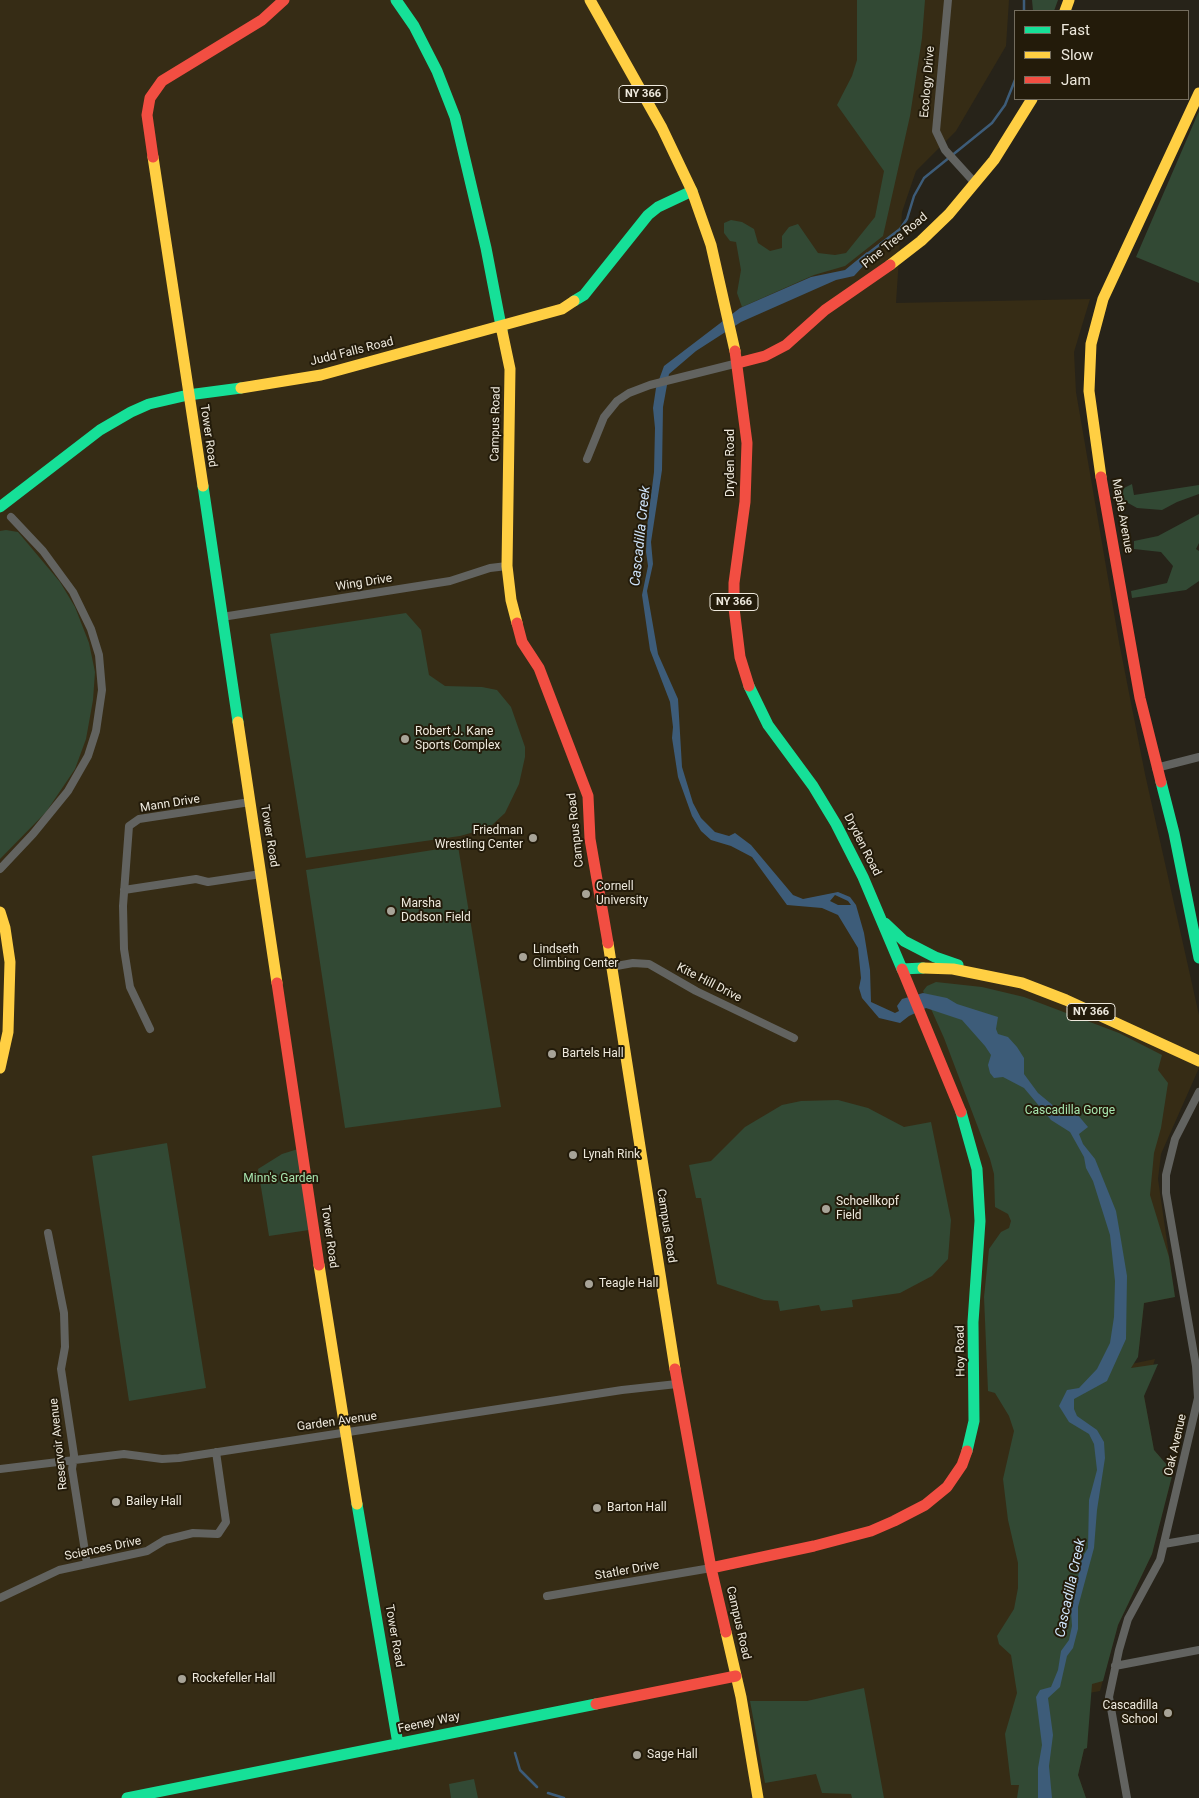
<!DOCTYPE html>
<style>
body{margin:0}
#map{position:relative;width:1199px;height:1798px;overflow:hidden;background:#272319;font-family:Roboto,sans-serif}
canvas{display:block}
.legend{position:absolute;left:1014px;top:10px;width:175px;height:90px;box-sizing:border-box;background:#231b0a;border:1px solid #746d5e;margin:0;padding:6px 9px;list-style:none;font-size:15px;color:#eee9dd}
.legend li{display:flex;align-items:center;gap:10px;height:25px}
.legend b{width:25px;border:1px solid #746d5e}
</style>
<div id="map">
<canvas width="1199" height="1798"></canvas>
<ul class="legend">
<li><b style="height:6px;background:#16e098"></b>Fast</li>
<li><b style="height:6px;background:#ffcf43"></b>Slow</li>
<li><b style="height:6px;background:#f24e42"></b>Jam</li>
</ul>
</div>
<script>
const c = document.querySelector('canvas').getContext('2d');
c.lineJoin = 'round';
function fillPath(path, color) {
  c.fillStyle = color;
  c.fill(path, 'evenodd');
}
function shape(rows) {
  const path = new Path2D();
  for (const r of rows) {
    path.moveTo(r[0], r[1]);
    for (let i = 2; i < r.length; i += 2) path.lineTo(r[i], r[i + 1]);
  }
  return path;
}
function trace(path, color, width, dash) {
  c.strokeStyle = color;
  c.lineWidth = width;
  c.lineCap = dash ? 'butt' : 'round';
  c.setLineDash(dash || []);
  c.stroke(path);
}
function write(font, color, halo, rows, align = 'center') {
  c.font = font + ' Roboto,sans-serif';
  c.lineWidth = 4;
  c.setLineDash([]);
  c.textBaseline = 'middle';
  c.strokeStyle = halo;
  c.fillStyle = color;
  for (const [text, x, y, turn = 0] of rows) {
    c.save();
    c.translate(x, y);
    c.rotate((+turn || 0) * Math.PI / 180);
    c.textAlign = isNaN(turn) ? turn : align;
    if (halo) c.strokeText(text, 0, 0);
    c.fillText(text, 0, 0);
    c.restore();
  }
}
const built = shape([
 [0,0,1009,0,1006,46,956,131,916,171,902,212,896,303,1090,299,1074,352,1076,392,1119,642,1145,774,1199,1015,1199,1068,1161,1154,1158,1179,1175,1297,1144,1303,1139,1348,1131,1364,1155,1359,1144,1396,1154,1450,1173,1472,1152,1554,1118,1625,1100,1691,1089,1693,1087,1748,1084,1749,1078,1775,1086,1798,0,1798]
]);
const green = shape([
 [857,0,925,0,922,38,910,116,883,236,845,266,814,275,742,307,737,293,741,270,736,242,730,241,724,233,724,223,731,220,742,222,754,229,758,243,770,251,782,248,782,236,789,227,798,224,818,253,835,255,846,253,875,217,884,171,837,105,852,76,857,60],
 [1032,0,1058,0,1054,11,1033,11],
 [1199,111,1199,283,1136,257],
 [1132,484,1134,495,1199,485,1199,494,1177,502,1162,510,1137,508,1121,499,1124,488],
 [1199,514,1199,543,1196,549,1199,551,1199,581,1186,590,1132,598,1131,591,1167,583,1173,566,1161,552,1134,549,1134,541,1158,536],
 [6,530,18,532,60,582,75,607,89,643,95,672,93,700,86,739,75,769,46,812,0,859,0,531],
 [406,613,421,630,429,675,445,686,482,687,497,690,511,707,525,747,525,757,519,784,505,813,492,825,478,831,460,836,306,858,270,634],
 [458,846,501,1107,345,1128,306,870],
 [936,982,982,987,1024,997,1119,1033,1162,1055,1158,1070,1168,1083,1161,1128,1154,1153,1150,1195,1169,1257,1175,1297,1144,1303,1138,1357,1131,1368,1158,1364,1144,1396,1154,1450,1173,1472,1152,1554,1118,1625,1103,1681,1092,1684,1087,1748,1084,1749,1078,1775,1086,1798,1017,1798,1019,1785,1011,1785,1005,1734,1017,1693,1011,1655,999,1644,997,1636,1014,1609,1018,1588,1018,1563,1008,1520,1003,1479,1014,1431,1009,1416,995,1393,988,1391,984,1297,989,1249,1001,1232,1009,1228,1011,1221,1008,1214,995,1207,994,1174,990,1159,944,1038,923,991,927,986],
 [838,1100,868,1108,904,1127,931,1122,951,1220,948,1259,932,1276,900,1293,852,1300,853,1307,821,1311,819,1305,780,1311,778,1301,764,1300,717,1284,701,1198,696,1198,689,1165,711,1161,745,1127,782,1105,801,1101],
 [167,1143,206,1388,129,1401,92,1156],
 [298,1149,309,1230,269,1236,258,1169,282,1154],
 [864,1688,884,1798,852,1798,851,1794,822,1793,816,1774,765,1783,750,1701,807,1701],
 [474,1779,478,1798,451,1798,449,1784]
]);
const water = shape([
 [867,252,869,254,867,262,854,276,836,280,741,322,696,351,669,374,663,407,662,470,651,542,653,564,647,591,658,654,678,699,682,767,693,803,701,818,715,832,729,836,735,833,751,845,793,895,803,899,838,892,850,897,856,905,864,933,870,970,871,1002,895,1013,899,1011,897,1006,902,999,923,993,947,998,957,1004,998,1017,996,1029,998,1034,1008,1037,1017,1047,1024,1058,1024,1074,1038,1093,1061,1112,1077,1114,1088,1127,1079,1134,1083,1144,1095,1159,1116,1211,1120,1234,1127,1276,1126,1339,1107,1381,1074,1399,1074,1409,1077,1416,1097,1430,1104,1442,1105,1458,1097,1510,1094,1548,1078,1607,1078,1629,1073,1648,1067,1656,1060,1687,1048,1698,1053,1735,1049,1766,1052,1798,1038,1798,1038,1768,1042,1745,1036,1697,1040,1690,1051,1687,1058,1670,1061,1651,1069,1640,1072,1626,1071,1611,1082,1558,1088,1548,1089,1500,1097,1470,1094,1444,1089,1434,1069,1422,1059,1406,1067,1390,1079,1388,1097,1369,1110,1343,1114,1317,1115,1281,1110,1235,1093,1181,1086,1168,1084,1157,1070,1132,1051,1120,1024,1088,1003,1077,994,1078,990,1073,988,1065,991,1055,985,1046,962,1020,926,1008,909,1016,900,1023,879,1018,862,998,859,988,861,978,858,948,838,915,822,908,787,905,752,857,731,846,711,840,701,831,692,816,678,777,672,738,673,727,670,702,650,650,642,595,648,566,646,552,647,527,654,472,655,428,653,408,656,388,664,366,740,308,811,277,845,270],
 [835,895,848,901,851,905,838,905,830,901]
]);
const stream = shape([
 [1024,11,1024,0],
 [866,255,900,229,907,219,914,196,924,178,992,123,1005,105,1015,80],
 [515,1753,520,1770,537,1787],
 [548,1793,564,1798]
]);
const street = shape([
 [948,0,936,131,945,150,975,183],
 [587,459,604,417,617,401,629,393,650,385,738,363],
 [222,617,450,581,490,568,507,566],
 [1156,768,1199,757],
 [0,869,33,834,68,791,88,756,96,731,102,690,99,655,91,629,73,592,43,551,11,517],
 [124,890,196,879,208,882,261,874],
 [611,967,633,963,649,964,696,991,794,1038],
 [150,1029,130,987,124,949,123,906,129,826,139,819,250,802],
 [48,1233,64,1313,65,1347,61,1369,74,1455,72,1469,87,1564],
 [0,1469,124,1454,162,1459,179,1458,622,1390,677,1384],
 [1164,1544,1199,1538],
 [547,1596,711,1568],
 [0,1598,59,1570,147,1551,165,1540,193,1533,218,1534,226,1522,216,1452],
 [1115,1666,1199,1650],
 [1127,1798,1109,1697,1119,1650,1128,1619,1160,1560,1198,1398,1196,1366,1166,1193,1166,1175,1175,1139,1199,1092]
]);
const fast = shape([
 [396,0,414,26,437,71,455,117,486,248,502,331],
 [574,301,584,295,648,215,658,207,692,191],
 [203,486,238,722],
 [0,507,100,430,131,412,149,404,188,395,241,388],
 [749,686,768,725,813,786,836,824,863,877,902,969,923,968],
 [1161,782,1174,833,1199,958],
 [885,923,904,941,935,957,958,965],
 [961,1112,977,1169,980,1221,973,1322,974,1421,967,1451],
 [357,1504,398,1744],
 [127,1798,596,1704]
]);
const slow = shape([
 [590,0,662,128,692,191,711,245,735,351],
 [1065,11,1069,0],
 [153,157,203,486],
 [890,265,921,241,949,214,994,160,1032,99],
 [502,331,510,369,507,566,511,600,517,623],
 [241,388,321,375,562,309,574,301],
 [1101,477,1089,391,1091,344,1103,299,1199,93],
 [238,722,277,983],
 [0,912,5,928,10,962,8,1032,0,1068],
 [608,943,675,1369],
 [923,968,953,969,1022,983,1066,1000,1199,1061],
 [319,1265,357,1504],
 [726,1632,741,1697,758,1798]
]);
const jam = shape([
 [153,157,147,115,150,98,162,81,262,20,284,0],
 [735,351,747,443,745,502,734,583,734,608,740,657,749,686],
 [738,363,765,356,786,345,825,310,890,265],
 [1101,477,1140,698,1161,782],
 [517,623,522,642,539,668,588,796,590,839,608,943],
 [902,969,961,1112],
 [277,983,319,1265],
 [675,1369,711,1568,726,1632],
 [711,1568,814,1546,871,1531,894,1521,925,1505,947,1487,962,1465,967,1451],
 [596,1704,736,1676]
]);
const markers = [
 [405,739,5,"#a8a498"],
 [533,838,5,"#a8a498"],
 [586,894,5,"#a8a498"],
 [391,911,5,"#a8a498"],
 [523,957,5,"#a8a498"],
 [552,1054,5,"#a8a498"],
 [573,1155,5,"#a8a498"],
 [826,1209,5,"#a8a498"],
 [589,1284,5,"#a8a498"],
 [116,1502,5,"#a8a498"],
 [597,1508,5,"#a8a498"],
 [182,1679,5,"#a8a498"],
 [1168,1713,5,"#a8a498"],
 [637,1755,5,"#a8a498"]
];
const shields = [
 [643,94,48],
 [734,602,48],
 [1091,1012,48]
];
const shieldNames = [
 ["NY 366",643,94],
 ["NY 366",734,602],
 ["NY 366",1091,1012]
];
const streetNames = [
 ["Ecology Drive",928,82,-85],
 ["Pine Tree Road",895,241,-39],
 ["Judd Falls Road",352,352,-14],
 ["Campus Road",496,424,-89],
 ["Tower Road",208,436,82],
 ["Dryden Road",731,463,-90],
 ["Maple Avenue",1122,516,80],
 ["Wing Drive",364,583,-9],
 ["Mann Drive",170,804,-9],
 ["Campus Road",576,830,-96],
 ["Tower Road",269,836,81],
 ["Dryden Road",862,845,63],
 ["Kite Hill Drive",709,983,27],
 ["Campus Road",666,1226,81],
 ["Tower Road",329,1237,82],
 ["Hoy Road",961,1351,-91],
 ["Garden Avenue",337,1422,-8],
 ["Reservoir Avenue",59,1444,-96],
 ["Oak Avenue",1176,1445,-77],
 ["Sciences Drive",103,1549,-12],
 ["Statler Drive",627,1571,-10],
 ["Campus Road",738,1623,77],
 ["Tower Road",394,1636,80],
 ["Feeney Way",429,1723,-12]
];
const poiNames = [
 ["Robert J. Kane",415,732],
 ["Sports Complex",415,746],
 ["Friedman",523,831,"right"],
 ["Wrestling Center",523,845,"right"],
 ["Cornell",596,887],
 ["University",596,901],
 ["Marsha",401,904],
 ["Dodson Field",401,918],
 ["Lindseth",533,950],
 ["Climbing Center",533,964],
 ["Bartels Hall",562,1054],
 ["Lynah Rink",583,1155],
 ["Schoellkopf",836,1202],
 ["Field",836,1216],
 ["Teagle Hall",599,1284],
 ["Bailey Hall",126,1502],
 ["Barton Hall",607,1508],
 ["Rockefeller Hall",192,1679],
 ["Cascadilla",1158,1706,"right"],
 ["School",1158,1720,"right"],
 ["Sage Hall",647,1755]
];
const parkNames = [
 ["Cascadilla Gorge",1070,1111],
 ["Minn's Garden",281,1179]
];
const waterNames = [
 ["Cascadilla Creek",641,536,-84],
 ["Cascadilla Creek",1071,1588,-78]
];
fillPath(built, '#362c15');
fillPath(green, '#324934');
fillPath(water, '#3d5c79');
trace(stream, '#3d5c79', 2.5);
trace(street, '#626360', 8);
trace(fast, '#16e098', 11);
trace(slow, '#ffcf43', 11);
trace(jam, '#f24e42', 11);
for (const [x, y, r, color] of markers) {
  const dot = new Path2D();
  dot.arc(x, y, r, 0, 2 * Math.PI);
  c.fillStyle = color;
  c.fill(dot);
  trace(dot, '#231b0a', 2);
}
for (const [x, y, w] of shields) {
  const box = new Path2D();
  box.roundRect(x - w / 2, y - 8.5, w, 17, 4);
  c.fillStyle = '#231b0a';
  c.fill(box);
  trace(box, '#eee9dd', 1);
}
write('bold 11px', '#eee9dd', null, shieldNames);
write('12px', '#eee9dd', '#231b0a', streetNames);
write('12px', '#eee9dd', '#231b0a', poiNames, 'left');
write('12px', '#a7e5af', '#231b0a', parkNames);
write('italic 14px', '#cee4fb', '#231b0a', waterNames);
</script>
